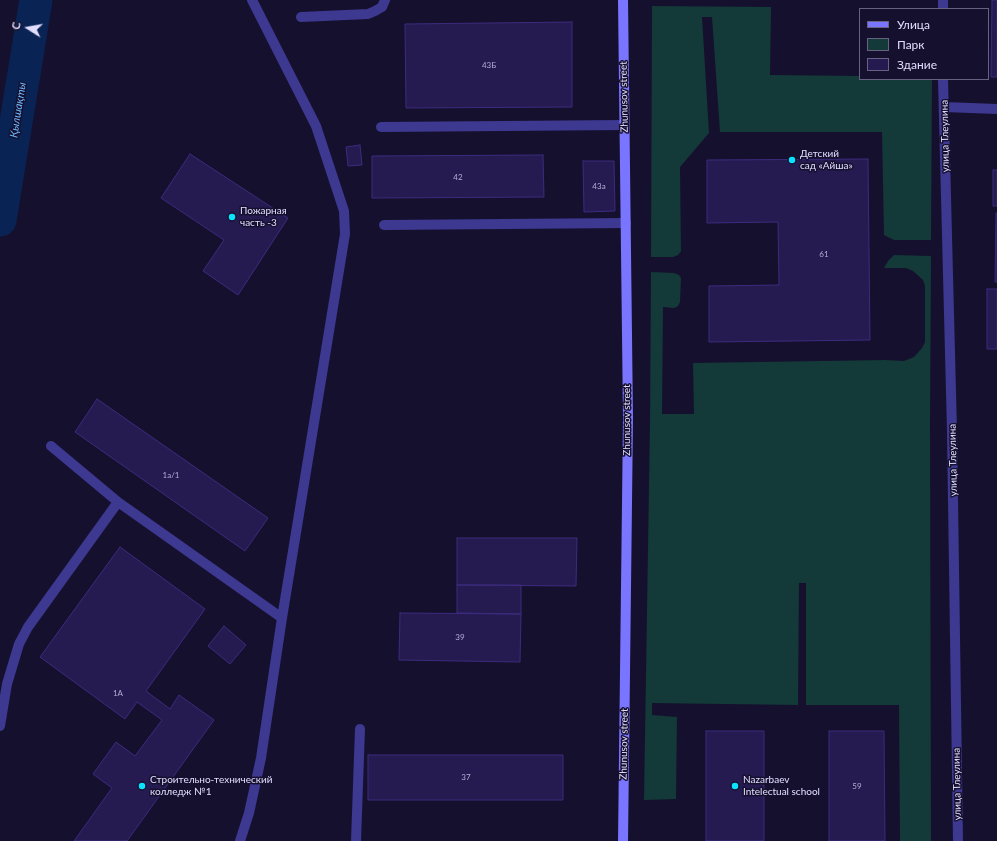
<!DOCTYPE html>
<meta charset="utf-8">
<style>
body{margin:0}
#map{position:relative;width:997px;height:841px;overflow:hidden;background:#16102f;font-family:Lato,sans-serif}
canvas{display:block}
.legend{position:absolute;left:859px;top:8px;width:130px;height:72px;box-sizing:border-box;background:#16102f;border:1px solid #686282;margin:0;padding:5px 7px;list-style:none;font-size:12px;color:#e2deff}
.legend li{display:flex;align-items:center;gap:8px;height:20px}
.legend b{width:20px;border:1px solid #686282}
.north{position:absolute;left:8px;top:8px;width:40px;height:40px;-webkit-text-stroke:3px #16102f;paint-order:stroke;rotate:281deg;font-size:11px;font-weight:700;line-height:16px;text-align:center;color:#e2deff}
.north::after{content:'';display:block;margin:auto;width:14px;height:18px;background:#e2deff;clip-path:polygon(50% 0,100% 100%,50% 72%,0 100%)}
</style>
<div id="map">
<canvas width="997" height="841"></canvas>
<ul class="legend">
<li><b style="height:5px;background:#7a75ff"></b>Улица</li>
<li><b style="height:11px;background:#133938"></b>Парк</li>
<li><b style="height:11px;background:#261b51"></b>Здание</li>
</ul>
<div class="north">С</div>
</div>
<script>
const c = document.querySelector('canvas').getContext('2d');
c.lineJoin = 'round';
function fillPath(path, color) {
  c.fillStyle = color;
  c.fill(path, 'evenodd');
}
function shape(rows) {
  const path = new Path2D();
  for (const r of rows) {
    path.moveTo(r[0], r[1]);
    for (let i = 2; i < r.length; i += 2) path.lineTo(r[i], r[i + 1]);
  }
  return path;
}
function trace(path, color, width, dash) {
  c.strokeStyle = color;
  c.lineWidth = width;
  c.lineCap = dash ? 'butt' : 'round';
  c.setLineDash(dash || []);
  c.stroke(path);
}
function write(font, color, halo, rows, align = 'center') {
  c.font = font + ' Lato,sans-serif';
  c.lineWidth = 3;
  c.setLineDash([]);
  c.textBaseline = 'middle';
  c.strokeStyle = halo;
  c.fillStyle = color;
  for (const [text, x, y, turn = 0] of rows) {
    c.save();
    c.translate(x, y);
    c.rotate((+turn || 0) * Math.PI / 180);
    c.textAlign = isNaN(turn) ? turn : align;
    if (halo) c.strokeText(text, 0, 0);
    c.fillText(text, 0, 0);
    c.restore();
  }
}
const green = shape([
 [652,6,771,7,770,75,860,76,860,79,932,79,931,240,894,240,884,235,882,132,720,132,712,17,702,17,709,133,680,167,681,251,678,255,673,257,651,257],
 [894,255,931,256,930,423,931,841,900,841,899,705,806,705,806,583,799,583,798,705,652,703,652,715,677,717,676,799,644,800,650,422,651,272,674,273,679,275,681,278,680,302,678,306,674,308,663,307,662,414,694,414,693,363,885,360,904,361,914,357,922,348,925,342,925,286,923,280,913,271,906,268,884,268,888,261]
]);
const river = shape([
 [0,220,36,0]
]);
const building = shape([
 [992,0,997,0,997,77,991,77,992,0],
 [572,22,572,107,406,108,405,24,572,22],
 [360,145,362,165,348,166,346,147,360,145],
 [190,154,288,218,238,295,203,271,224,240,161,198,190,154],
 [543,155,544,197,372,198,372,156,543,155],
 [868,159,870,340,709,342,709,286,779,285,778,222,707,223,707,160,868,159],
 [583,161,614,161,615,211,584,212,583,161],
 [993,170,997,170,997,206,993,206,993,170],
 [996,213,997,213,997,282,995,282,996,213],
 [987,289,997,289,997,349,987,349,987,289],
 [97,399,268,518,245,551,75,432,97,399],
 [457,538,577,538,576,586,457,585,457,538],
 [120,547,205,609,146,691,170,709,179,695,214,720,127,841,74,841,112,788,93,774,116,742,135,756,162,720,137,702,125,719,40,657,120,547],
 [457,585,521,585,521,614,457,613,457,585],
 [400,613,521,614,520,662,399,660,400,613],
 [224,626,246,645,230,664,208,646,224,626],
 [706,731,764,731,764,841,706,841,706,731],
 [829,731,884,731,885,841,829,841,829,731],
 [368,755,563,755,563,800,368,800,368,755]
]);
const lane = shape([
 [301,17,368,14,375,11,382,7,385,0],
 [381,127,624,125],
 [384,225,626,223],
 [51,446,118,502,282,618],
 [0,726,7,684,19,644,28,627,118,502],
 [240,841,249,813,261,758,282,618,345,234,344,211,316,126,252,0],
 [356,841,360,729]
]);
const street = shape([
 [943,0,943,9],
 [943,79,952,431,958,841],
 [944,107,997,109]
]);
const secondary = shape([
 [623,0,628,418,623,841]
]);
const markers = [
 [792,160,4,"#0ae3ff"],
 [232,217,4,"#0ae3ff"],
 [142,786,4,"#0ae3ff"],
 [735,786,4,"#0ae3ff"]
];
const numberNames = [
 ["43Б",489,65],
 ["42",458,177],
 ["43а",599,186],
 ["61",824,254],
 ["1а/1",171,475],
 ["39",460,637],
 ["1А",118,693],
 ["37",466,777],
 ["59",857,786]
];
const streetNames = [
 ["Zhunusov street",624,97,-91],
 ["улица Тлеулина",945,136,-91],
 ["Zhunusov street",627,420,-90],
 ["улица Тлеулина",953,460,-91],
 ["Zhunusov street",624,744,-89],
 ["улица Тлеулина",957,784,-91]
];
const poiNames = [
 ["Детский",800,154],
 ["сад «Айша»",800,166],
 ["Пожарная",240,211],
 ["часть -3",240,223],
 ["Строительно-технический",150,780],
 ["колледж №1",150,792],
 ["Nazarbaev",743,780],
 ["Intelectual school",743,792]
];
const waterNames = [
 ["Қылшақты",18,110,-81]
];
fillPath(green, '#133938');
trace(river, '#092454', 33);
fillPath(building, '#261b51');
trace(building, '#3d2b7e', 1);
trace(lane, '#3d3890', 10);
trace(street, '#3d3890', 10);
trace(secondary, '#7a75ff', 10);
for (const [x, y, r, color] of markers) {
  const dot = new Path2D();
  dot.arc(x, y, r, 0, 2 * Math.PI);
  c.fillStyle = color;
  c.fill(dot);
  trace(dot, '#16102f', 1.5);
}
write('8px', '#b3add4', null, numberNames);
write('10px', '#e2deff', '#16102f', streetNames);
write('10px', '#e2deff', '#16102f', poiNames, 'left');
write('italic 11px', '#6cb9ff', '#16102f', waterNames);
</script>
